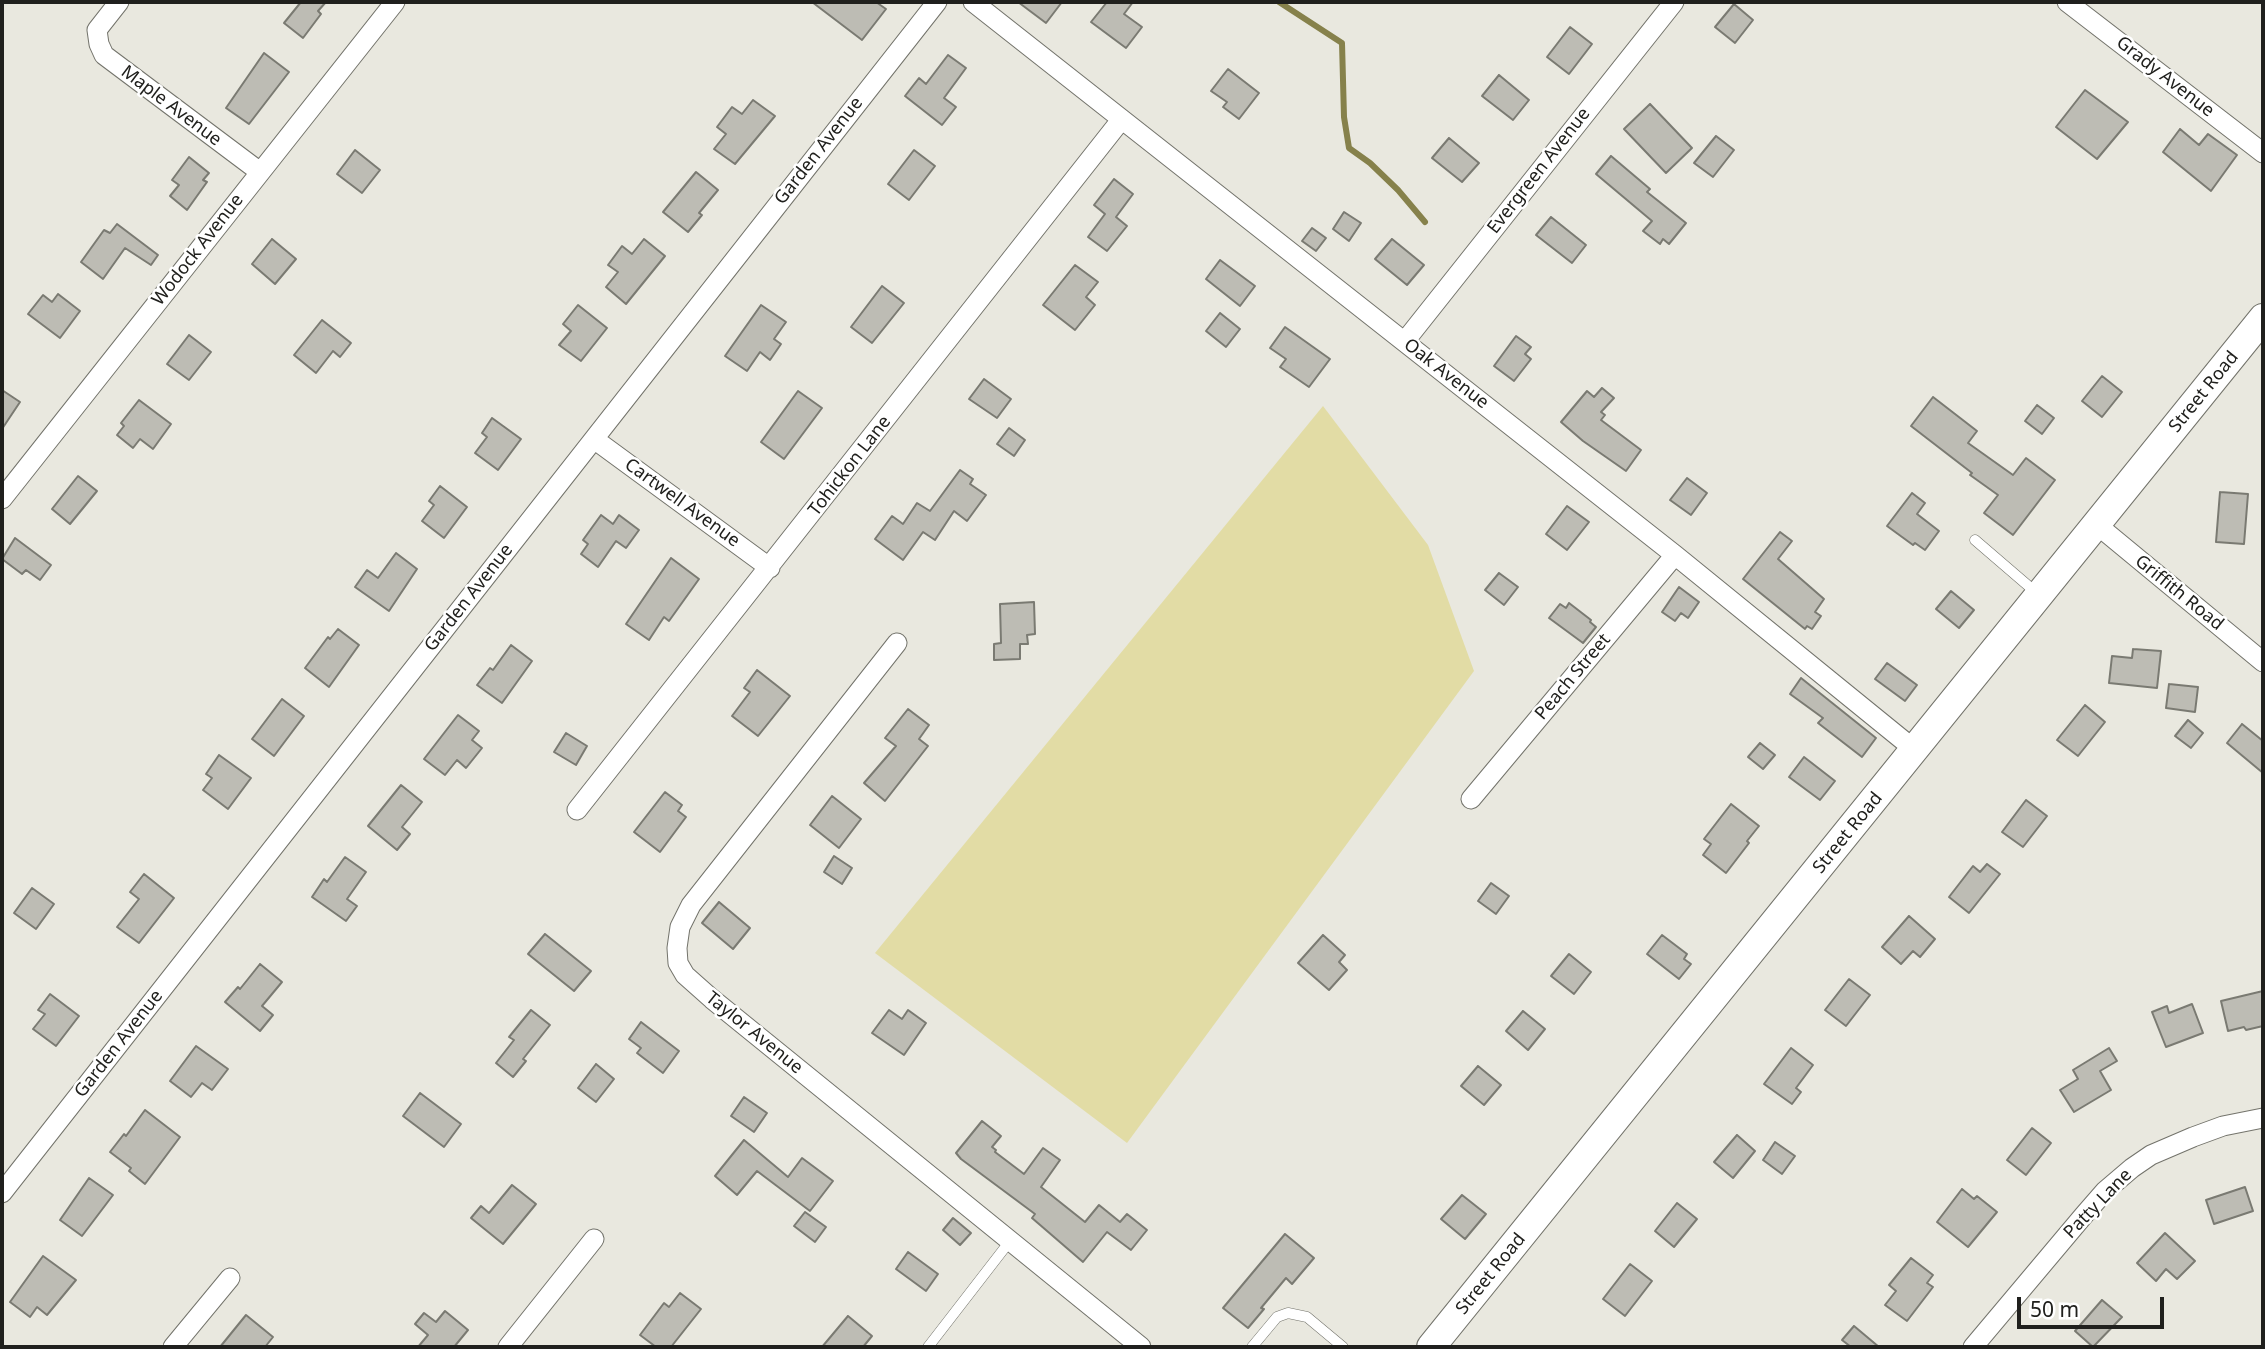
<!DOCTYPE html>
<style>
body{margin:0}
#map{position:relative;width:2265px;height:1349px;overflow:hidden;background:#e9e8df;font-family:"Noto Sans",sans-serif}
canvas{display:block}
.frame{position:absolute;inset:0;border:4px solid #20201d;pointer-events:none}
.scale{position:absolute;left:2017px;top:1297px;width:147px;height:32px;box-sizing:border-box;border:4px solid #20201d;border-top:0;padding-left:9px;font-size:21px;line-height:24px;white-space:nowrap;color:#20201d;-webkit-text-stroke:5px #fff;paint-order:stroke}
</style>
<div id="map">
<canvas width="2265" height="1349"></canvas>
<div class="frame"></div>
<div class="scale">50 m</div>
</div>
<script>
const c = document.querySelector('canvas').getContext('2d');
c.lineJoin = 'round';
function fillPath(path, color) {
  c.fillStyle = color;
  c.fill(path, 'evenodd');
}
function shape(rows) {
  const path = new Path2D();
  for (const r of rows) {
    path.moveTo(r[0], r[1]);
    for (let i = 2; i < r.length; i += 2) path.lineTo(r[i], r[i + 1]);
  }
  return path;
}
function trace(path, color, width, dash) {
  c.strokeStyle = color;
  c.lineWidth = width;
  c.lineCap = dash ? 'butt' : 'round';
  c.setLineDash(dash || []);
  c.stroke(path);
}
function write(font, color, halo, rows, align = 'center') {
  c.font = font + ' "Noto Sans",sans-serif';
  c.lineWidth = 5;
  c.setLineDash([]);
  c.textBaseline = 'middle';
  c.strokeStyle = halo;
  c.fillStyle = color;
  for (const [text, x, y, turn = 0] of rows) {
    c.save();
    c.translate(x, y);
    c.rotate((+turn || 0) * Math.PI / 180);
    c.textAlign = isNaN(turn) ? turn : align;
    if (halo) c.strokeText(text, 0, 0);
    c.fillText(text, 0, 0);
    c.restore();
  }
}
const green = shape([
 [1323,406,1428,545,1474,671,1127,1143,875,953]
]);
const stream = shape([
 [1279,2,1342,43,1344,117,1349,148,1370,163,1398,190,1425,222]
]);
const building = shape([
 [301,2,326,2,318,11,321,14,303,38,284,23,301,2],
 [812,2,876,2,886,9,862,40,812,2],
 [1018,2,1062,2,1046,23,1018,2],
 [1107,2,1133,2,1124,14,1142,27,1126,48,1091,22,1107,2],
 [1734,4,1753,20,1735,43,1715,27,1734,4],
 [1570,27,1592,44,1569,74,1547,57,1570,27],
 [264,53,289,72,249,124,226,108,264,53],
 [948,55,966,68,944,98,956,107,942,125,905,96,919,78,926,84,948,55],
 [1228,69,1259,93,1239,119,1223,107,1227,102,1211,91,1228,69],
 [1499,75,1529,100,1513,120,1482,96,1499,75],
 [2085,90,2128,122,2097,159,2056,127,2085,90],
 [753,100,775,116,735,164,714,149,726,134,717,127,732,107,742,114,753,100],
 [1650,104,1692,148,1666,173,1624,129,1650,104],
 [2180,129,2199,145,2208,134,2237,155,2211,191,2163,152,2180,129],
 [1716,136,1734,150,1713,177,1694,163,1716,136],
 [1449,138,1479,163,1462,182,1432,158,1449,138],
 [355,150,380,170,362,193,337,174,355,150],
 [914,150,935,166,909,200,888,184,914,150],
 [1611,156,1650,189,1647,192,1686,223,1669,244,1663,239,1660,244,1643,231,1652,221,1596,174,1611,156],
 [189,157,209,173,203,180,207,182,187,210,170,196,179,185,172,180,189,157],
 [696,172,718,190,699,213,702,215,688,232,663,212,696,172],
 [1114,179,1133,194,1116,217,1127,226,1107,251,1088,237,1105,214,1094,205,1114,179],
 [1344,212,1361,223,1349,241,1333,229,1344,212],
 [1551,217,1586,245,1572,263,1536,235,1551,217],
 [117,224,158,255,151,265,125,248,103,279,81,262,104,230,110,233,117,224],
 [1312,228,1326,238,1316,251,1302,241,1312,228],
 [272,239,296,259,275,284,252,264,272,239],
 [644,239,665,256,626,304,606,287,618,272,608,265,622,246,632,254,644,239],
 [1392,239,1424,265,1407,285,1375,259,1392,239],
 [1220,260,1255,286,1240,306,1206,279,1220,260],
 [1075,265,1098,282,1086,297,1095,305,1075,330,1043,305,1075,265],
 [882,286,904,303,872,343,851,327,882,286],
 [58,294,80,311,60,338,28,314,43,295,52,302,58,294],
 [578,305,607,328,581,361,559,345,571,331,563,324,578,305],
 [761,305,786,322,774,339,781,344,770,360,760,352,747,371,725,356,761,305],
 [1220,313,1240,329,1226,347,1206,331,1220,313],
 [322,320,351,343,340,357,333,351,316,373,294,355,322,320],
 [1285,327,1330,359,1309,387,1280,367,1286,359,1270,348,1285,327],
 [189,335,211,352,189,380,167,364,189,335],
 [1516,336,1531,347,1525,354,1531,359,1514,381,1494,366,1516,336],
 [2102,376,2122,392,2102,417,2082,401,2102,376],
 [984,379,1011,399,997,418,969,399,984,379],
 [1602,388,1614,398,1601,412,1605,415,1601,420,1641,450,1626,471,1583,441,1561,422,1587,391,1594,397,1602,388],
 [2,390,20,402,2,429,2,390],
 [798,391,822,408,784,459,761,442,798,391],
 [1933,397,1977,431,1968,443,2013,475,2026,458,2055,480,2013,535,1984,513,1998,495,1970,475,1972,473,1911,426,1933,397],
 [139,400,171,424,153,449,140,439,133,448,117,435,124,426,121,423,139,400],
 [2037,405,2054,418,2042,434,2025,421,2037,405],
 [492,418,521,439,498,470,475,453,487,437,482,433,492,418],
 [1009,428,1025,440,1014,456,997,444,1009,428],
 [960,470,973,479,970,484,986,495,967,521,954,511,935,540,923,532,903,560,875,539,892,516,903,524,917,503,930,511,960,470],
 [78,476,97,491,70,524,52,509,78,476],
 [1687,478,1707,493,1691,515,1670,500,1687,478],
 [440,486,467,507,444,538,422,521,434,505,429,501,440,486],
 [2220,492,2248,494,2244,544,2216,542,2220,492],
 [1912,493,1925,503,1917,514,1939,531,1925,550,1915,543,1913,545,1887,526,1912,493],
 [1567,506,1589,522,1567,550,1546,534,1567,506],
 [601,515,613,524,619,515,639,530,626,548,616,541,598,567,581,554,588,544,583,540,601,515],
 [1780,532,1792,541,1778,559,1824,599,1815,612,1821,616,1812,629,1807,626,1805,629,1743,579,1780,532],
 [15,538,51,565,40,580,26,570,22,574,2,559,15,538],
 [396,553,417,569,389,611,355,587,367,570,378,578,396,553],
 [671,558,699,579,669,621,664,617,649,640,626,624,671,558],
 [1499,573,1518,587,1504,605,1485,590,1499,573],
 [1679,587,1699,602,1688,618,1681,613,1675,621,1662,612,1679,587],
 [1951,591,1974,610,1959,628,1936,609,1951,591],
 [1034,602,1035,634,1027,635,1028,644,1020,644,1020,659,994,660,994,644,1001,643,1000,604,1034,602],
 [1569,603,1591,620,1590,622,1596,627,1583,643,1549,618,1560,604,1566,608,1569,603],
 [338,629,359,645,329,687,305,668,328,637,330,639,338,629],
 [511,645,532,661,502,703,477,685,490,668,493,670,511,645],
 [2133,649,2161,651,2157,688,2109,683,2112,656,2132,658,2133,649],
 [1887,663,1917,685,1905,701,1875,679,1887,663],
 [757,670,790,696,758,736,732,716,750,692,744,688,757,670],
 [1801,678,1876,738,1862,757,1818,723,1823,718,1790,694,1801,678],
 [2169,684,2198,687,2195,712,2166,708,2169,684],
 [282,699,304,716,274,756,252,739,282,699],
 [2085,705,2105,722,2078,756,2057,740,2085,705],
 [908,709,929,725,919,739,928,746,885,801,864,783,896,746,885,738,908,709],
 [458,715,479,731,472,740,482,748,466,768,457,760,445,775,424,759,458,715],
 [2188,720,2203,733,2191,748,2175,736,2188,720],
 [2242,724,2263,741,2263,773,2227,743,2242,724],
 [566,733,587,746,576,765,554,752,566,733],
 [1760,743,1775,755,1763,769,1748,757,1760,743],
 [219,755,251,778,228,809,203,790,212,778,206,774,219,755],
 [1804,757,1835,781,1820,800,1789,777,1804,757],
 [401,785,422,802,402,827,410,834,397,850,368,826,401,785],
 [665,792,682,805,678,811,686,817,660,852,634,832,665,792],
 [832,796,861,819,839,848,810,825,832,796],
 [2026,800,2047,816,2023,847,2002,832,2026,800],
 [1731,804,1759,826,1747,841,1749,843,1726,873,1703,855,1711,844,1704,839,1731,804],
 [834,856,852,868,842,884,824,872,834,856],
 [345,857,366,872,347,899,357,906,346,921,312,897,324,879,327,882,345,857],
 [1987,864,2000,874,1969,913,1949,897,1973,866,1980,872,1987,864],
 [144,874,174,898,139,943,117,927,139,899,130,892,144,874],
 [1491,883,1509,896,1496,914,1478,901,1491,883],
 [32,888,54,904,36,929,14,913,32,888],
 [719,902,750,928,733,949,702,923,719,902],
 [1909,916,1935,939,1920,957,1913,951,1901,964,1882,947,1909,916],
 [545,934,591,971,574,991,528,954,545,934],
 [1323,935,1345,955,1339,962,1347,970,1329,990,1298,963,1323,935],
 [1662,935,1687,954,1684,959,1691,964,1679,979,1647,954,1662,935],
 [1569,954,1591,972,1574,994,1551,976,1569,954],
 [260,964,282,982,262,1006,273,1015,260,1031,225,1002,238,987,240,989,260,964],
 [1849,979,1870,995,1846,1026,1825,1010,1849,979],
 [2263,991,2263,1026,2246,1030,2244,1027,2228,1031,2221,1001,2263,991],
 [50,994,79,1016,56,1046,33,1029,45,1014,38,1010,50,994],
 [2192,1004,2203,1033,2166,1047,2152,1012,2167,1006,2169,1013,2192,1004],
 [531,1010,550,1025,523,1059,526,1061,513,1077,496,1063,514,1040,509,1037,531,1010],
 [889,1010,902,1019,908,1010,926,1023,904,1055,872,1033,889,1010],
 [1523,1011,1545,1029,1528,1050,1506,1031,1523,1011],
 [641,1022,679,1051,663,1073,637,1053,641,1048,629,1039,641,1022],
 [196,1046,228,1069,212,1090,202,1083,191,1097,170,1081,196,1046],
 [1791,1048,1813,1065,1796,1088,1801,1092,1792,1104,1764,1084,1791,1048],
 [2109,1048,2117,1061,2100,1071,2111,1090,2074,1112,2060,1090,2078,1079,2073,1070,2109,1048],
 [596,1064,614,1079,596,1102,578,1088,596,1064],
 [1478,1066,1501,1085,1484,1105,1461,1086,1478,1066],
 [420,1093,461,1124,444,1147,403,1116,420,1093],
 [744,1097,767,1113,754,1132,731,1116,744,1097],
 [145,1110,180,1137,145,1184,129,1171,131,1168,110,1152,124,1134,126,1136,145,1110],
 [982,1121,1001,1136,992,1147,996,1150,995,1152,1024,1174,1043,1148,1060,1160,1041,1187,1085,1222,1099,1205,1120,1222,1127,1214,1147,1230,1131,1250,1107,1232,1083,1262,1032,1218,1035,1214,961,1159,956,1153,982,1121],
 [2032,1128,2051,1143,2026,1175,2007,1160,2032,1128],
 [1737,1135,1755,1151,1733,1178,1714,1162,1737,1135],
 [744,1140,788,1177,802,1158,833,1181,810,1211,757,1171,737,1195,715,1176,744,1140],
 [1775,1142,1795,1156,1782,1174,1763,1160,1775,1142],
 [89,1178,113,1195,82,1236,60,1220,89,1178],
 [512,1185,536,1204,503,1244,471,1218,481,1206,489,1213,512,1185],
 [2245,1187,2253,1211,2214,1224,2206,1200,2245,1187],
 [1962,1189,1974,1199,1977,1196,1997,1212,1968,1247,1937,1222,1962,1189],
 [1462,1195,1486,1214,1465,1239,1441,1219,1462,1195],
 [1677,1203,1697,1219,1674,1247,1655,1231,1677,1203],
 [805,1212,826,1227,815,1242,794,1226,805,1212],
 [953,1218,971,1233,960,1245,943,1230,953,1218],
 [2165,1233,2195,1261,2177,1279,2166,1269,2156,1281,2137,1263,2165,1233],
 [1285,1234,1314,1258,1292,1284,1286,1278,1261,1308,1264,1309,1248,1328,1223,1308,1285,1234],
 [908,1252,938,1274,926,1291,896,1269,908,1252],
 [43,1256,76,1280,47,1315,37,1307,30,1317,10,1302,43,1256],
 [1911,1258,1933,1275,1927,1283,1933,1287,1907,1321,1885,1305,1896,1291,1889,1285,1911,1258],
 [1630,1264,1652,1281,1625,1316,1603,1299,1630,1264],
 [680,1293,701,1309,671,1347,656,1347,640,1335,664,1303,669,1307,680,1293],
 [2102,1300,2122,1317,2093,1347,2075,1331,2102,1300],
 [445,1311,468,1330,454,1347,418,1347,428,1335,415,1324,424,1313,436,1322,445,1311],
 [246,1315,273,1337,265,1347,220,1347,246,1315],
 [848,1316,872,1336,863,1347,822,1347,848,1316],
 [1854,1326,1879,1347,1851,1347,1842,1340,1854,1326]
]);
const service = shape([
 [1975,540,2039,595],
 [928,1347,1010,1241],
 [1252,1347,1277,1317,1288,1313,1307,1317,1343,1347]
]);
const minor = shape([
 [119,2,97,30,99,44,104,55,260,172],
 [973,2,1675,555,1915,750],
 [2067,2,2263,153],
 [1405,341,1674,2],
 [594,439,770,568],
 [2,499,395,2],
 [2096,524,2263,662],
 [897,643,691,905,680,927,677,948,678,963,685,975,712,999,1141,1347],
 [1471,799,1675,555],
 [577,810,1121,120],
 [2,1193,937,2],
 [173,1347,230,1278],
 [508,1347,594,1239],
 [1973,1347,2084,1215,2105,1191,2132,1168,2151,1155,2193,1137,2223,1126,2263,1118]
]);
const secondary = shape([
 [1431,1347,2263,318]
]);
const streetNames = [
 ["Grady Avenue",2165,77,38],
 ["Maple Avenue",171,106,37],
 ["Garden Avenue",819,151,-52],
 ["Evergreen Avenue",1539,171,-52],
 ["Wodock Avenue",198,250,-52],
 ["Oak Avenue",1446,374,38],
 ["Street Road",2204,392,-51],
 ["Tohickon Lane",850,466,-52],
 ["Cartwell Avenue",682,503,36],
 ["Griffith Road",2179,593,39],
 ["Garden Avenue",469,598,-52],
 ["Peach Street",1573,677,-50],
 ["Street Road",1848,833,-51],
 ["Taylor Avenue",754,1033,39],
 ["Garden Avenue",119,1044,-52],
 ["Patty Lane",2098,1204,-46],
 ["Street Road",1491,1274,-51]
];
fillPath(green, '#e2dca5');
trace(stream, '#86814b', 6);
fillPath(building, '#bdbcb4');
trace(building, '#7a7a72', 2);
trace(service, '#73736b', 11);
trace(minor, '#73736b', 21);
trace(secondary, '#73736b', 30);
trace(service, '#fff', 10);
trace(minor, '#fff', 19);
trace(secondary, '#fff', 28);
write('18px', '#20201d', '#fff', streetNames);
</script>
